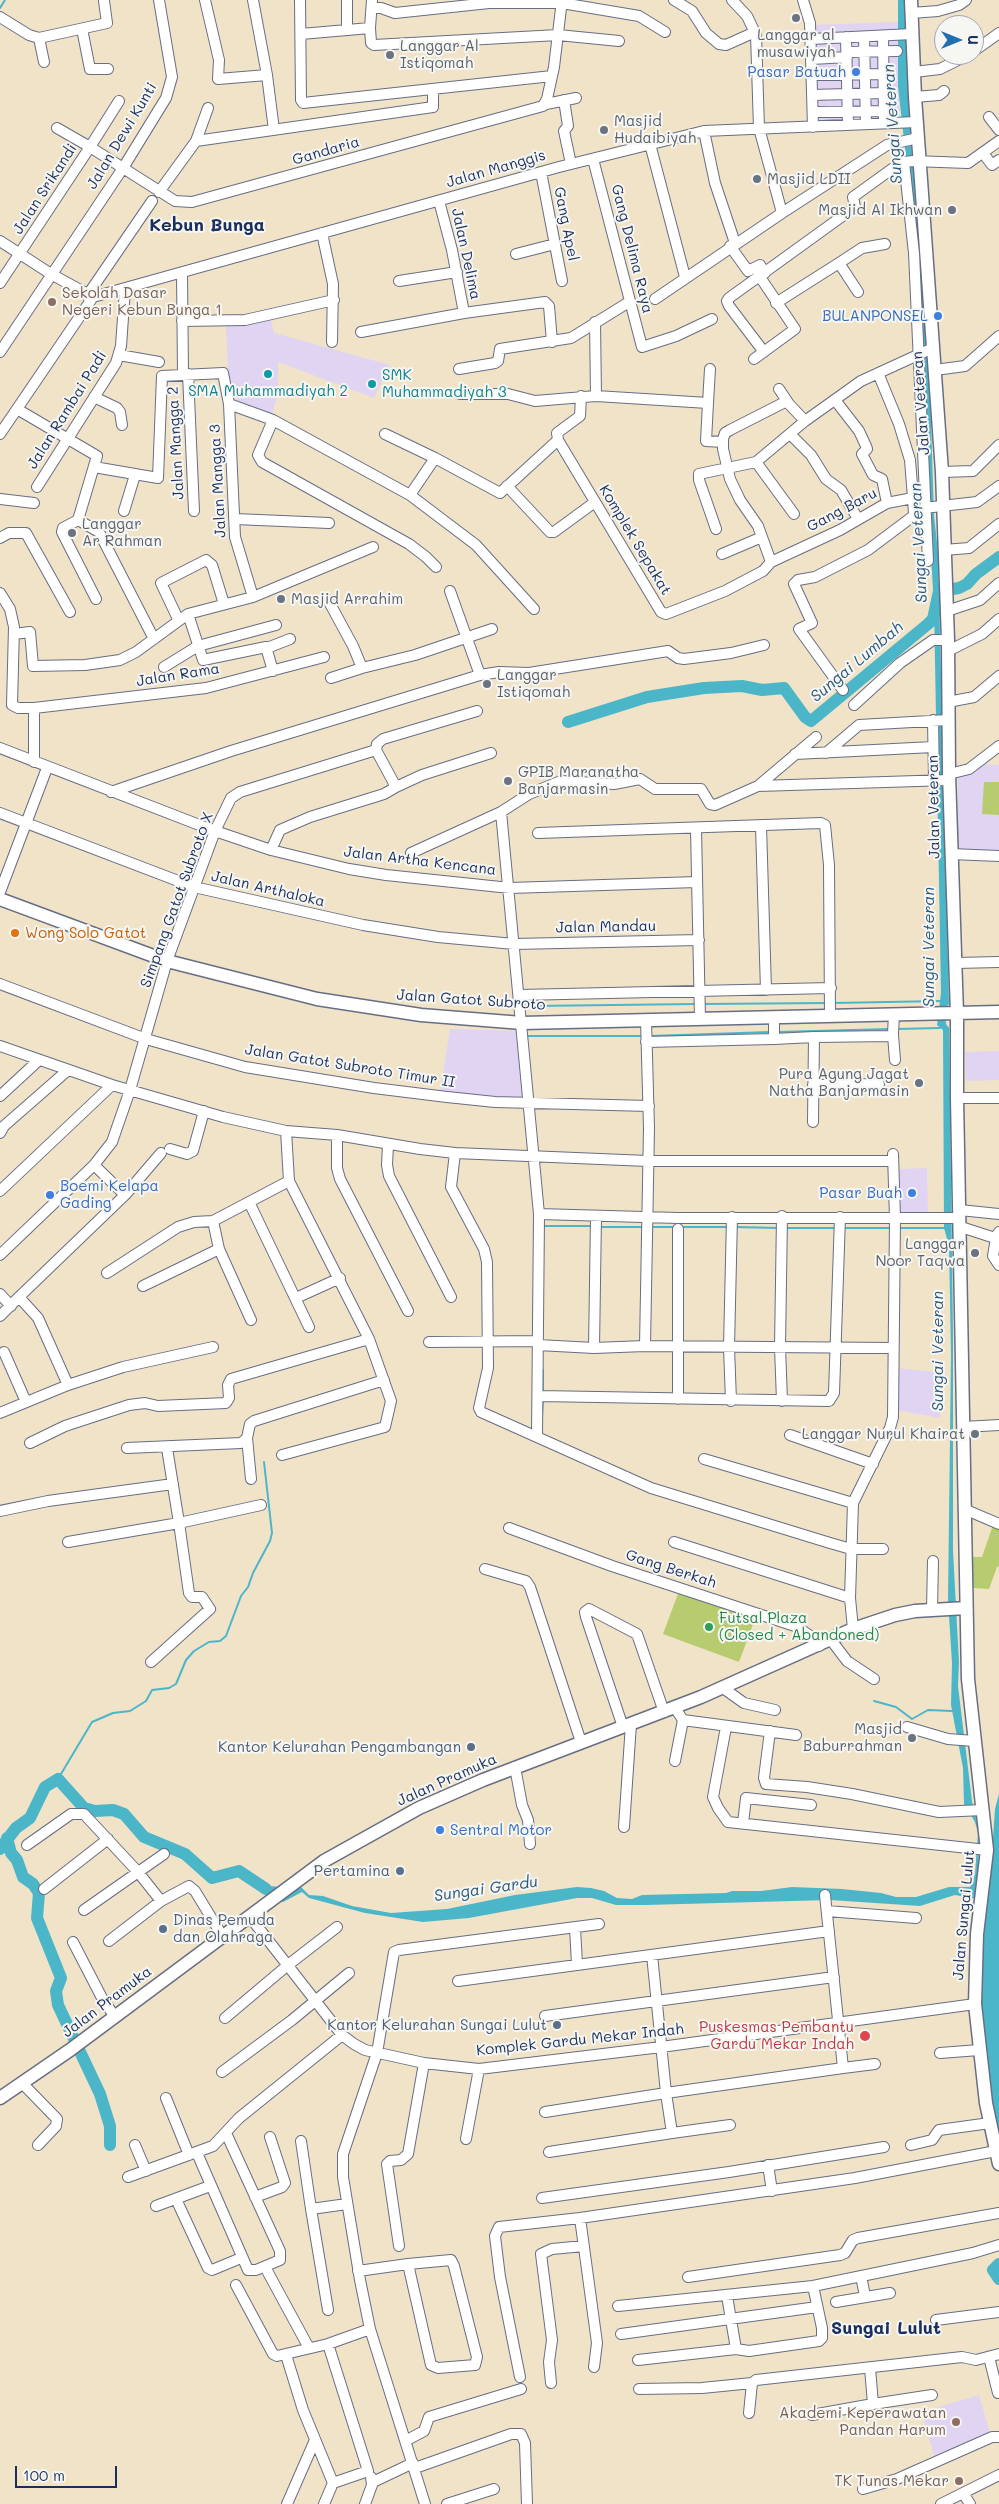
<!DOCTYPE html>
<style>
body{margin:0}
#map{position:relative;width:999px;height:2504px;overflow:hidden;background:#f1e3c8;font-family:Mali,sans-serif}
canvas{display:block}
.north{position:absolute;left:934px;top:15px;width:50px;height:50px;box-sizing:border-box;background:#f6f6f2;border:1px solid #9ea6b7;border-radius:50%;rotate:90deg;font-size:14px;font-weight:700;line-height:20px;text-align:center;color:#1b2f5e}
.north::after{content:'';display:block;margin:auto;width:18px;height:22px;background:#1f6fb2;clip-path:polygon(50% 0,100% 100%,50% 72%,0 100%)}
.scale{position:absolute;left:15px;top:2466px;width:102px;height:22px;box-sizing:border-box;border:2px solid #1b2f5e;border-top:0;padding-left:6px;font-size:15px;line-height:18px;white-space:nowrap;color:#1b2f5e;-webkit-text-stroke:4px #f6f6f2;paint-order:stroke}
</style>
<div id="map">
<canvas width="999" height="2504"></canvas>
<div class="north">U</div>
<div class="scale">100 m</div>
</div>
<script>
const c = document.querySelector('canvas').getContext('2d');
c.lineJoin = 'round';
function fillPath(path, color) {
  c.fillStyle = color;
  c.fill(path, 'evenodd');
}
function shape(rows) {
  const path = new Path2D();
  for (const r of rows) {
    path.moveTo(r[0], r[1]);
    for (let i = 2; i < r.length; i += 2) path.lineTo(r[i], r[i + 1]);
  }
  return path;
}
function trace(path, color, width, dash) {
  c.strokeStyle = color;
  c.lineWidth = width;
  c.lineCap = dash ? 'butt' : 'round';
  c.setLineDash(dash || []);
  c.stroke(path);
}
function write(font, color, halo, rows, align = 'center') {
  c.font = font + ' Mali,sans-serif';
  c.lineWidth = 4;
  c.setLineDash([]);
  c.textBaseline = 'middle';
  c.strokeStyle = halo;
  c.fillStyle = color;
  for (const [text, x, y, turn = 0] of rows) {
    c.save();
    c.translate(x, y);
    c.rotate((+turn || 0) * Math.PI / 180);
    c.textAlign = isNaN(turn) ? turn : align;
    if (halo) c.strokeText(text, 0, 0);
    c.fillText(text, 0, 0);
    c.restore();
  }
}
const built = shape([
 [898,22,900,120,815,123,813,25],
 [271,319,274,333,390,365,374,398,278,362,278,394,272,414,238,401,228,373,226,326],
 [985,764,999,765,999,855,958,853,958,773],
 [450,1029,520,1031,527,1104,440,1092],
 [999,1051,999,1080,966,1081,965,1052],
 [927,1168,928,1216,898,1216,897,1169],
 [897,1368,942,1373,940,1418,896,1410],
 [979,2395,990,2433,934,2456,922,2412]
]);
const green = shape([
 [984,782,999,782,999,815,982,814],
 [993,1525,999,1528,999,1566,997,1567,989,1589,973,1588,972,1557,982,1557],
 [679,1591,755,1619,739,1662,663,1634]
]);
const water = shape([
 [898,0,905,0,910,129,930,392,934,515,938,552,949,1004,945,1008,946,1024,949,1028,953,1333,953,1551,959,1662,958,1686,972,1801,979,1831,978,1881,990,1881,995,1809,999,1794,999,2150,986,2089,978,1955,987,1901,955,1895,920,1906,830,1900,646,1905,616,1905,592,1898,577,1898,469,1918,423,1922,365,1913,309,1898,302,1892,283,1902,264,1893,251,1881,255,1875,269,1886,282,1887,290,1894,301,1887,309,1895,323,1896,352,1906,391,1913,447,1909,515,1895,577,1887,591,1888,604,1891,617,1898,632,1899,642,1895,726,1893,732,1891,761,1891,792,1887,842,1889,881,1893,896,1897,916,1897,949,1887,970,1887,972,1883,975,1874,978,1833,975,1822,964,1804,963,1768,951,1705,952,1663,948,1600,951,1354,949,1246,944,1228,943,1030,937,1025,941,993,940,938,934,606,908,176,898,86]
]);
const stream = shape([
 [0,8,5,0],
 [833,1003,941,1001],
 [703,1004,826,1003],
 [531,1006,696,1004],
 [897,1029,940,1028],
 [777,1032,890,1029],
 [650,1036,770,1032],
 [527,1038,527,1036,643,1036],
 [542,1226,593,1226],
 [600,1227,643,1227],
 [650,1227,675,1227],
 [682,1227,728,1227],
 [735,1227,778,1228],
 [785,1228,835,1228],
 [842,1228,890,1228],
 [897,1228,945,1228],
 [543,1370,543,1392],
 [542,1417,543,1400],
 [874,1701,896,1707,912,1719,928,1710,952,1711],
 [58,1779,92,1722,113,1713,130,1711,146,1701,152,1690,169,1688,176,1684,186,1660,194,1651,209,1642,220,1641,226,1636,241,1596,248,1587,253,1573,270,1541,272,1533,264,1462]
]);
const river = shape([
 [568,722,647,697,704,688,742,686,762,690,784,688,805,717,811,721,928,624,933,619,939,591,959,588,967,584,976,574,999,557],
 [7,1838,11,1853,17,1860,23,1877,33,1884,39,1893,37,1918,61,1978,56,1991,58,2005,100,2094,110,2126,110,2145],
 [0,1849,16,1828,30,1818,45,1787,58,1779,84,1808,95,1811,113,1810,124,1814,144,1837,185,1854,212,1878,239,1871,266,1889],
 [999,2264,993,2270,999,2279]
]);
const minor = shape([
 [205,0,219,60,218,79,267,75],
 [253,0,267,75,274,130],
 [300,0,301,100,303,103,552,76],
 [372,0,370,28,371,43,374,45,558,35,619,41],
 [674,0,692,11,706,33,719,44,726,45,755,32],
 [803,0,810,23,813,127],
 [372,8,381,8,395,13,489,3,562,3,639,16,665,32],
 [911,13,938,11,959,5,966,0],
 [0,17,29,35,39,38,107,23,104,1],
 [82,29,90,69,108,69],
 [347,29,347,0],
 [301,34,370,28],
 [883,36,884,123],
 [846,37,848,125],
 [864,37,866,124],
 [39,38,44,62],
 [811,39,912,34],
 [974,51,999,33],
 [847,52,897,51],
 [812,59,847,57],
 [914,72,940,69,968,55],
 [812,75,883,74],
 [812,95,883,93],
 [915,97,939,95,944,91],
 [564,100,568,126,564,131,571,164],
 [546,104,576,98],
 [813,112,884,111],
 [989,117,999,130],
 [57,128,90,147,119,101],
 [704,131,715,183,735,243],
 [196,141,208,108],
 [650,144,685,277],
 [983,153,992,165,999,160],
 [593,159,642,347,676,336,712,319],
 [904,162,914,253,928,561],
 [541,172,562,281],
 [159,192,196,141,433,107,433,90],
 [439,201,452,250,464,313],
 [782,213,887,145,918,138],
 [322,233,333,284,332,342],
 [0,241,51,274,93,297],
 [730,246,748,271,760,265,765,273],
 [516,254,555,244],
 [182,273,183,374],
 [399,281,457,272],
 [0,283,90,147,175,201,192,202,543,106,547,99,554,67,562,0],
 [858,292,839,263,862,248,885,244],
 [87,296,152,201],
 [93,297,559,167,704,131,917,122],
 [655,299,782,213,759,128,756,35,747,16,732,0],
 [776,303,839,263],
 [182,321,245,320,334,300],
 [595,322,596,396],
 [361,332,464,313,545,302,549,306,552,342],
 [0,352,123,168,166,98,172,77,159,0],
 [764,352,729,306,727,301,729,298,855,207,853,197,896,166,904,162,913,161,968,163,999,141],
 [119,355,159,362],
 [754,359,795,329,760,277],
 [459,369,495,363,498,361,500,349,571,338,629,302],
 [935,370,965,366,999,336],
 [878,373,899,424,910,460,913,498],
 [188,374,194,511],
 [779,389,789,404,805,421],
 [460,394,508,394,535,401,596,396,708,403,710,369],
 [581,396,580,416,557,433,558,440,661,612,666,614,725,591,763,571,771,562,758,526,740,500,730,479,723,449,723,439,725,433,730,430,787,401],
 [94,397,117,408,120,412,122,425],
 [835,400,859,431,866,446,867,449,862,454,873,475,882,479,887,503],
 [708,403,706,441,723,442],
 [229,404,273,420,410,495,476,545,534,609],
 [17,409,97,456,78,520,63,528,62,532,96,599],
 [273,420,258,455,262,462,409,544,426,557,436,567],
 [0,434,93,297],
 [385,434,435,458],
 [791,435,811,455,826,479,841,490,858,519],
 [756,462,794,514],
 [942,472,973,471,999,445],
 [507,486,550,532,554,532,595,502],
 [37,487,116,363,121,346,125,289],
 [410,495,435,458,500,493,558,440],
 [0,499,34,503],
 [124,511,135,475],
 [235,519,329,523],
 [78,520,99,532,154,639],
 [716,529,699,480,699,474,756,462,805,421,861,381,933,348],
 [0,538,9,533,26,533,70,612],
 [944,550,969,548,999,524],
 [722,554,762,537],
 [771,562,840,530,887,503,913,498,914,514],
 [450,591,480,675],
 [0,593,10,609,14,627,12,705,18,708,34,708,34,762],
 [253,597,373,547],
 [328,600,353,646,362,668,415,655,492,629],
 [947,611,980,600,999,583],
 [188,614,203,660,266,647,273,671],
 [178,619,161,583,206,560,212,565,224,604],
 [14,634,30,632,33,666,85,665,120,660,136,652,188,614,253,597,235,537,229,404,223,373,162,376,158,478,94,467],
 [267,648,290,639],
 [948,651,982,634,999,619],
 [164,667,198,646,276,625],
 [331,678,362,668],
 [843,690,799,629,812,623,794,584,798,580,815,577,868,550,924,508,977,502,999,486],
 [948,702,974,697,999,676],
 [854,705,900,663,933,640,948,640],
 [34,708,206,688,324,657],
 [933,720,934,780],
 [0,748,215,831,271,850,349,869,386,875,510,888,697,882],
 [826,753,859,725,948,720],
 [795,754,933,747],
 [949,774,969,769,999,746],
 [758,786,816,737],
 [396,787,422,775,491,753],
 [111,792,231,751,480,675,499,672,529,673,668,651,678,658,684,659,731,653,764,645],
 [501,812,539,1214,537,1436],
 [0,813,194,887,363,925,438,937,514,944,699,940],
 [761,826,766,990],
 [696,829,700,1019],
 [538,833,821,823,825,825,829,865,830,1016],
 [271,850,280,830,310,817,384,794,396,787,376,750],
 [411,853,501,812,529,794,561,781,614,784,640,779,655,789,701,789,710,804,715,805,758,786,949,780],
 [951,854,999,856],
 [0,892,47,768],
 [956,963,999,962],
 [0,984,146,1039,245,1067,374,1088,447,1097,495,1102,649,1106],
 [519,995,831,988],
 [893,1035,895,1060],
 [814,1037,891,1036,893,1034,894,1014],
 [774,1039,814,1037,813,1122],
 [646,1042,774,1039,774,1017],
 [0,1046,112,1085,223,1117,286,1131,337,1135,420,1149,455,1153,648,1161,893,1161],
 [813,1085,879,1084],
 [0,1096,39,1060],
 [957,1098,999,1098],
 [0,1133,4,1126,68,1070],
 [337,1135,337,1168,340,1179,408,1311],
 [388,1145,387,1165,389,1176,451,1297],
 [170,1149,187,1154,193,1151,204,1111],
 [455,1153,451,1187,484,1249,487,1262,488,1368,479,1408,481,1412,651,1488,830,1543,851,1549,883,1549],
 [94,1165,125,1195,19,1297,38,1318,68,1385,123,1367,213,1347],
 [0,1191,112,1085],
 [125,1195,161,1153],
 [249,1202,309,1327],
 [960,1210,999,1214],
 [539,1214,678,1218,960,1218],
 [782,1216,780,1347,782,1401],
 [213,1221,219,1249,251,1320],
 [961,1227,995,1238,999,1232],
 [678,1229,678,1399],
 [996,1238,993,1256,999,1265],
 [0,1255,94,1165,112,1142,130,1090,167,961,215,831,231,798,240,792,376,750,377,744,383,739,477,711],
 [107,1273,178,1227,194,1222,213,1221,289,1181],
 [143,1286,219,1249],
 [0,1294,11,1306],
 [296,1298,340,1278],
 [0,1316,19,1297],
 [429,1342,538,1341],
 [538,1345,594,1348,645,1346,893,1348],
 [645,1346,649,1128,646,1020],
 [594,1348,596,1216],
 [4,1352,26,1402],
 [539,1396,829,1401,834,1393,840,1217],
 [731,1401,729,1347,732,1217],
 [0,1413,68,1385],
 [963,1427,999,1425],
 [790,1435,873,1464],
 [247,1438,251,1479],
 [30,1443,65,1426,129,1405,145,1403,158,1406,226,1403,229,1398,228,1385,231,1379,369,1339],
 [127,1448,241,1443,247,1438,250,1424,254,1421,384,1380],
 [282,1455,385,1427,391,1401,369,1339,289,1181,286,1131],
 [704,1459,853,1503],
 [964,1509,999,1524],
 [0,1511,48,1501,173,1484],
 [509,1528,612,1566,795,1626,809,1635,819,1646],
 [68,1542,179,1523,167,1448],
 [674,1542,850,1598],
 [485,1569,526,1581,530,1587,581,1742],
 [932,1610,933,1561],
 [853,1629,850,1598,853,1503,890,1428,893,1417,895,1218,893,1154],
 [831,1640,847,1661,874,1679],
 [151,1662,210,1609,202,1597,192,1597,189,1593,179,1523,261,1505],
 [723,1688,744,1703,775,1710],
 [675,1708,683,1720,796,1735],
 [623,1727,586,1617,585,1612,589,1609,637,1634,664,1712],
 [726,1727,713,1797,718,1808,728,1822,987,1850],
 [907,1727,948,1739,974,1741],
 [770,1731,764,1778,766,1784,807,1787,852,1794,939,1812,983,1810],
 [675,1761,683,1720],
 [515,1767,522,1805,528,1820,530,1844],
 [743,1823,746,1798,811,1805],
 [624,1827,631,1724],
 [27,1845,71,1814,84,1814,138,1872,161,1901],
 [44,1889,108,1839],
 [84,1910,164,1854],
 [827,1911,916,1918],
 [250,1917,342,2035,354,2044,365,2050,424,2063,479,2069,661,2047,975,2004],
 [575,1928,577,1964],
 [109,1941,161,1901,189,1886,195,1891,223,1937],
 [73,1942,102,1998,115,2017],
 [652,1955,666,2093,843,2068,825,1895],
 [458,1981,829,1931],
 [545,2016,834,1977],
 [225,2018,288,1965,337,1927],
 [940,2053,979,2050],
 [843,2068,875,2064],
 [222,2072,292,2020,349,1973],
 [22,2083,57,2119,56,2126,38,2145],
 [166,2098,189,2155],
 [545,2112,666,2093,672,2133,549,2152],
 [672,2133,730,2125],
 [466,2139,479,2069],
 [301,2141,311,2209,347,2204],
 [135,2145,146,2171],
 [911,2145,932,2140,939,2130,990,2123],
 [197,2153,248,2270,256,2270,280,2260,280,2251,226,2133],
 [768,2165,772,2191],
 [128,2177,213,2146,239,2118,342,2035],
 [255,2197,282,2187,285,2183,270,2137],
 [542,2198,729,2172,884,2147],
 [176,2199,208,2268,212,2270,241,2258],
 [156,2206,210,2186],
 [311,2209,328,2310],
 [580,2218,597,2343,594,2367],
 [399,2246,387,2164,390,2161,401,2160,408,2154,424,2063],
 [265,2267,309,2348],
 [358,2271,408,2264,451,2260,454,2266,477,2357,475,2365,438,2368,431,2365,408,2264],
 [861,2276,865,2296],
 [688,2277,840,2255,845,2253,853,2240,858,2238,999,2213],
 [236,2285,273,2354,277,2356,328,2344,370,2329],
 [836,2302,890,2293],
 [618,2306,813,2286,973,2253,999,2245],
 [936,2320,999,2312],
 [621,2334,817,2307],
 [328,2344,368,2471,333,2483],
 [736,2349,749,2351,819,2341,822,2338,822,2328,813,2286],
 [286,2355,303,2410,333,2483,324,2504],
 [989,2357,998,2393],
 [638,2360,736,2349,727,2296],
 [520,2377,500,2277,495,2236,499,2227,580,2218,855,2178,996,2151],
 [551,2383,549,2362,552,2340,541,2254,552,2249,584,2246],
 [639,2389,702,2388,752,2383],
 [873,2404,932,2395],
 [749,2413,752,2383,756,2380,962,2357,976,2360,999,2354],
 [812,2415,873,2404,870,2368],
 [407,2440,424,2431,429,2417,521,2389],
 [415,2468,511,2434,521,2434,525,2443,527,2504],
 [373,2482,413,2463],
 [863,2489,897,2479,992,2437,999,2437],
 [963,2493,970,2504],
 [287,2504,315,2440],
 [365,2504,372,2485,371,2477],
 [425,2504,370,2329,360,2280,343,2177,343,2154,377,2053,394,1952,399,1950,599,1924],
 [447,2504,494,2489],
 [941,2504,999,2475]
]);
const major = shape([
 [911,0,915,97,942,472,948,640,949,774,957,1014,957,1098,968,1679,987,1850,977,1934,975,2004,986,2103,999,2164],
 [0,899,167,961,317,999,421,1015,522,1023,999,1012],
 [0,2098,70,2050,324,1861,419,1808,483,1780,701,1697,853,1629,895,1615,915,1611,966,1608]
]);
const markers = [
 [796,18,5,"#6b7280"],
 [390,55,5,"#6b7280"],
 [856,72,5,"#3f7fe0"],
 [604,130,5,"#6b7280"],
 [757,179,5,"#6b7280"],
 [952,210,5,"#6b7280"],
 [52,302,5,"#8d6e63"],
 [938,316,5,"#3f7fe0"],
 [268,374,5,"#0f9aa8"],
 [372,384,5,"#0f9aa8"],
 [72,533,5,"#6b7280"],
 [281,599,5,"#6b7280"],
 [487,684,5,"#6b7280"],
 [508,781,5,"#6b7280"],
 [15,933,5,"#e8710a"],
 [919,1083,5,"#6b7280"],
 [912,1193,5,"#3f7fe0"],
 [50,1195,5,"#3f7fe0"],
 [975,1253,5,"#6b7280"],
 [975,1434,5,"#6b7280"],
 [709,1627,5,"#2e9e5b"],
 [912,1738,5,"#6b7280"],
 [471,1747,5,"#5c6f8a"],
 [440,1830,5,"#3f7fe0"],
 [400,1871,5,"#5c6f8a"],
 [163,1929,5,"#5c6f8a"],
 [557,2025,5,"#5c6f8a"],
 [865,2036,6,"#e0444e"],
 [956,2422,5,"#8d6e63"],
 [959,2481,5,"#8d6e63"]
];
const worshipNames = [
 ["Langgar al",796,35,"center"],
 ["musawiyah",796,52,"center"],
 ["Langgar Al",400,46],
 ["Istiqomah",400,63],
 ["Masjid",614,121],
 ["Hudaibiyah",614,138],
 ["Masjid LDII",767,179],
 ["Masjid Al Ikhwan",942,210,"right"],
 ["Langgar",82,524],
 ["Ar Rahman",82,541],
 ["Masjid Arrahim",291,599],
 ["Langgar",497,675],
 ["Istiqomah",497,692],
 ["GPIB Maranatha",518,772],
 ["Banjarmasin",518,789],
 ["Pura Agung Jagat",909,1074,"right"],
 ["Natha Banjarmasin",909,1091,"right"],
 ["Langgar",965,1244,"right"],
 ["Noor Taqwa",965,1261,"right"],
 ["Langgar Nurul Khairat",965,1434,"right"],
 ["Masjid",902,1729,"right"],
 ["Baburrahman",902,1746,"right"]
];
const shopNames = [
 ["Pasar Batuah",846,72],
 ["BULANPONSEL",928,316],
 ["Boemi Kelapa",60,1186,"left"],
 ["Gading",60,1203,"left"],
 ["Pasar Buah",902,1193],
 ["Sentral Motor",450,1830,"left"]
];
const streetNames = [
 ["Jalan Dewi Kunti",122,136,-59],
 ["Gandaria",326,151,-16],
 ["Jalan Manggis",496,169,-16],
 ["Jalan Srikandi",45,189,-57],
 ["Gang Apel",566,224,79],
 ["Gang Delima Raya",632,249,76],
 ["Jalan Delima",466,254,78],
 ["Jalan Veteran",921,403,-94],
 ["Jalan Rambai Padi",67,410,-58],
 ["Jalan Mangga 2",176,443,-93],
 ["Jalan Mangga 3",218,481,-93],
 ["Gang Baru",842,510,-28],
 ["Komplek Sepakat",635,540,59],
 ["Jalan Rama",178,675,-9],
 ["Jalan Veteran",934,807,-91],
 ["Jalan Artha Kencana",420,861,7],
 ["Jalan Arthaloka",268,889,13],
 ["Simpang Gatot Subroto X",177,900,-70],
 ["Jalan Mandau",606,927,-1],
 ["Jalan Gatot Subroto",471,1000,4],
 ["Jalan Gatot Subroto Timur II",350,1066,9],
 ["Gang Berkah",671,1569,18],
 ["Jalan Pramuka",447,1780,-24],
 ["Jalan Sungai Lulut",964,1915,-85],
 ["Jalan Pramuka",107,2002,-37],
 ["Komplek Gardu Mekar Indah",580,2040,-6]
];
const educationNames = [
 ["Sekolah Dasar",62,293,"left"],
 ["Negeri Kebun Bunga 1",62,310,"left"],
 ["Akademi Keperawatan",946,2413],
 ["Pandan Harum",946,2430],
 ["TK Tunas Mekar",949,2481]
];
const cultureNames = [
 ["SMK",382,375],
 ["Muhammadiyah 3",382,392],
 ["SMA Muhammadiyah 2",268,391,"center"]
];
const foodNames = [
 ["Wong Solo Gatot",25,933]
];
const leisureNames = [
 ["Futsal Plaza",719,1618],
 ["(Closed + Abandoned)",719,1635]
];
const serviceNames = [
 ["Kantor Kelurahan Pengambangan",461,1747],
 ["Pertamina",390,1871],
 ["Dinas Pemuda",173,1920,"left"],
 ["dan Olahraga",173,1937,"left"],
 ["Kantor Kelurahan Sungai Lulut",547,2025]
];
const healthNames = [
 ["Puskesmas Pembantu",854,2027],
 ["Gardu Mekar Indah",854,2044]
];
const waterNames = [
 ["Sungai Veteran",893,124,-94],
 ["Sungai Veteran",919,543,-93],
 ["Sungai Lumbah",857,662,-40],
 ["Sungai Veteran",929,947,-90],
 ["Sungai Veteran",938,1351,-90],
 ["Sungai Gardu",486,1889,-8]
];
const quarterNames = [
 ["Kebun Bunga",207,225],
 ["Sungai Lulut",886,2328]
];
fillPath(built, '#e1d4f3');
fillPath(green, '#b7cb6f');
fillPath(water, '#4cb6c9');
trace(stream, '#4cb6c9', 2);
trace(river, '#4cb6c9', 12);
trace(minor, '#666e83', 12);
trace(major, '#666e83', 15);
trace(minor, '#fff', 10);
trace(major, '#fff', 12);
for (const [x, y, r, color] of markers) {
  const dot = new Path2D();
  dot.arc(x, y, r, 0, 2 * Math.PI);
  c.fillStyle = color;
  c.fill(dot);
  trace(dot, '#f6f6f2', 2);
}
write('15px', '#5b616d', '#f6f6f2', worshipNames, 'left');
write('15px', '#366cbe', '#f6f6f2', shopNames, 'right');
write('15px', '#1b2f5e', '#f6f6f2', streetNames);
write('15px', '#785e54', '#f6f6f2', educationNames, 'right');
write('15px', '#0d838f', '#f6f6f2', cultureNames, 'left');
write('15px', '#c56008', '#f6f6f2', foodNames, 'left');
write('15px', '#27864d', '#f6f6f2', leisureNames, 'left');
write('15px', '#4e5e75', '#f6f6f2', serviceNames, 'right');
write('15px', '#be3a42', '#f6f6f2', healthNames, 'right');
write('italic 16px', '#2a587e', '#f6f6f2', waterNames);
write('bold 18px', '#1b2f5e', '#f6f6f2', quarterNames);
</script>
